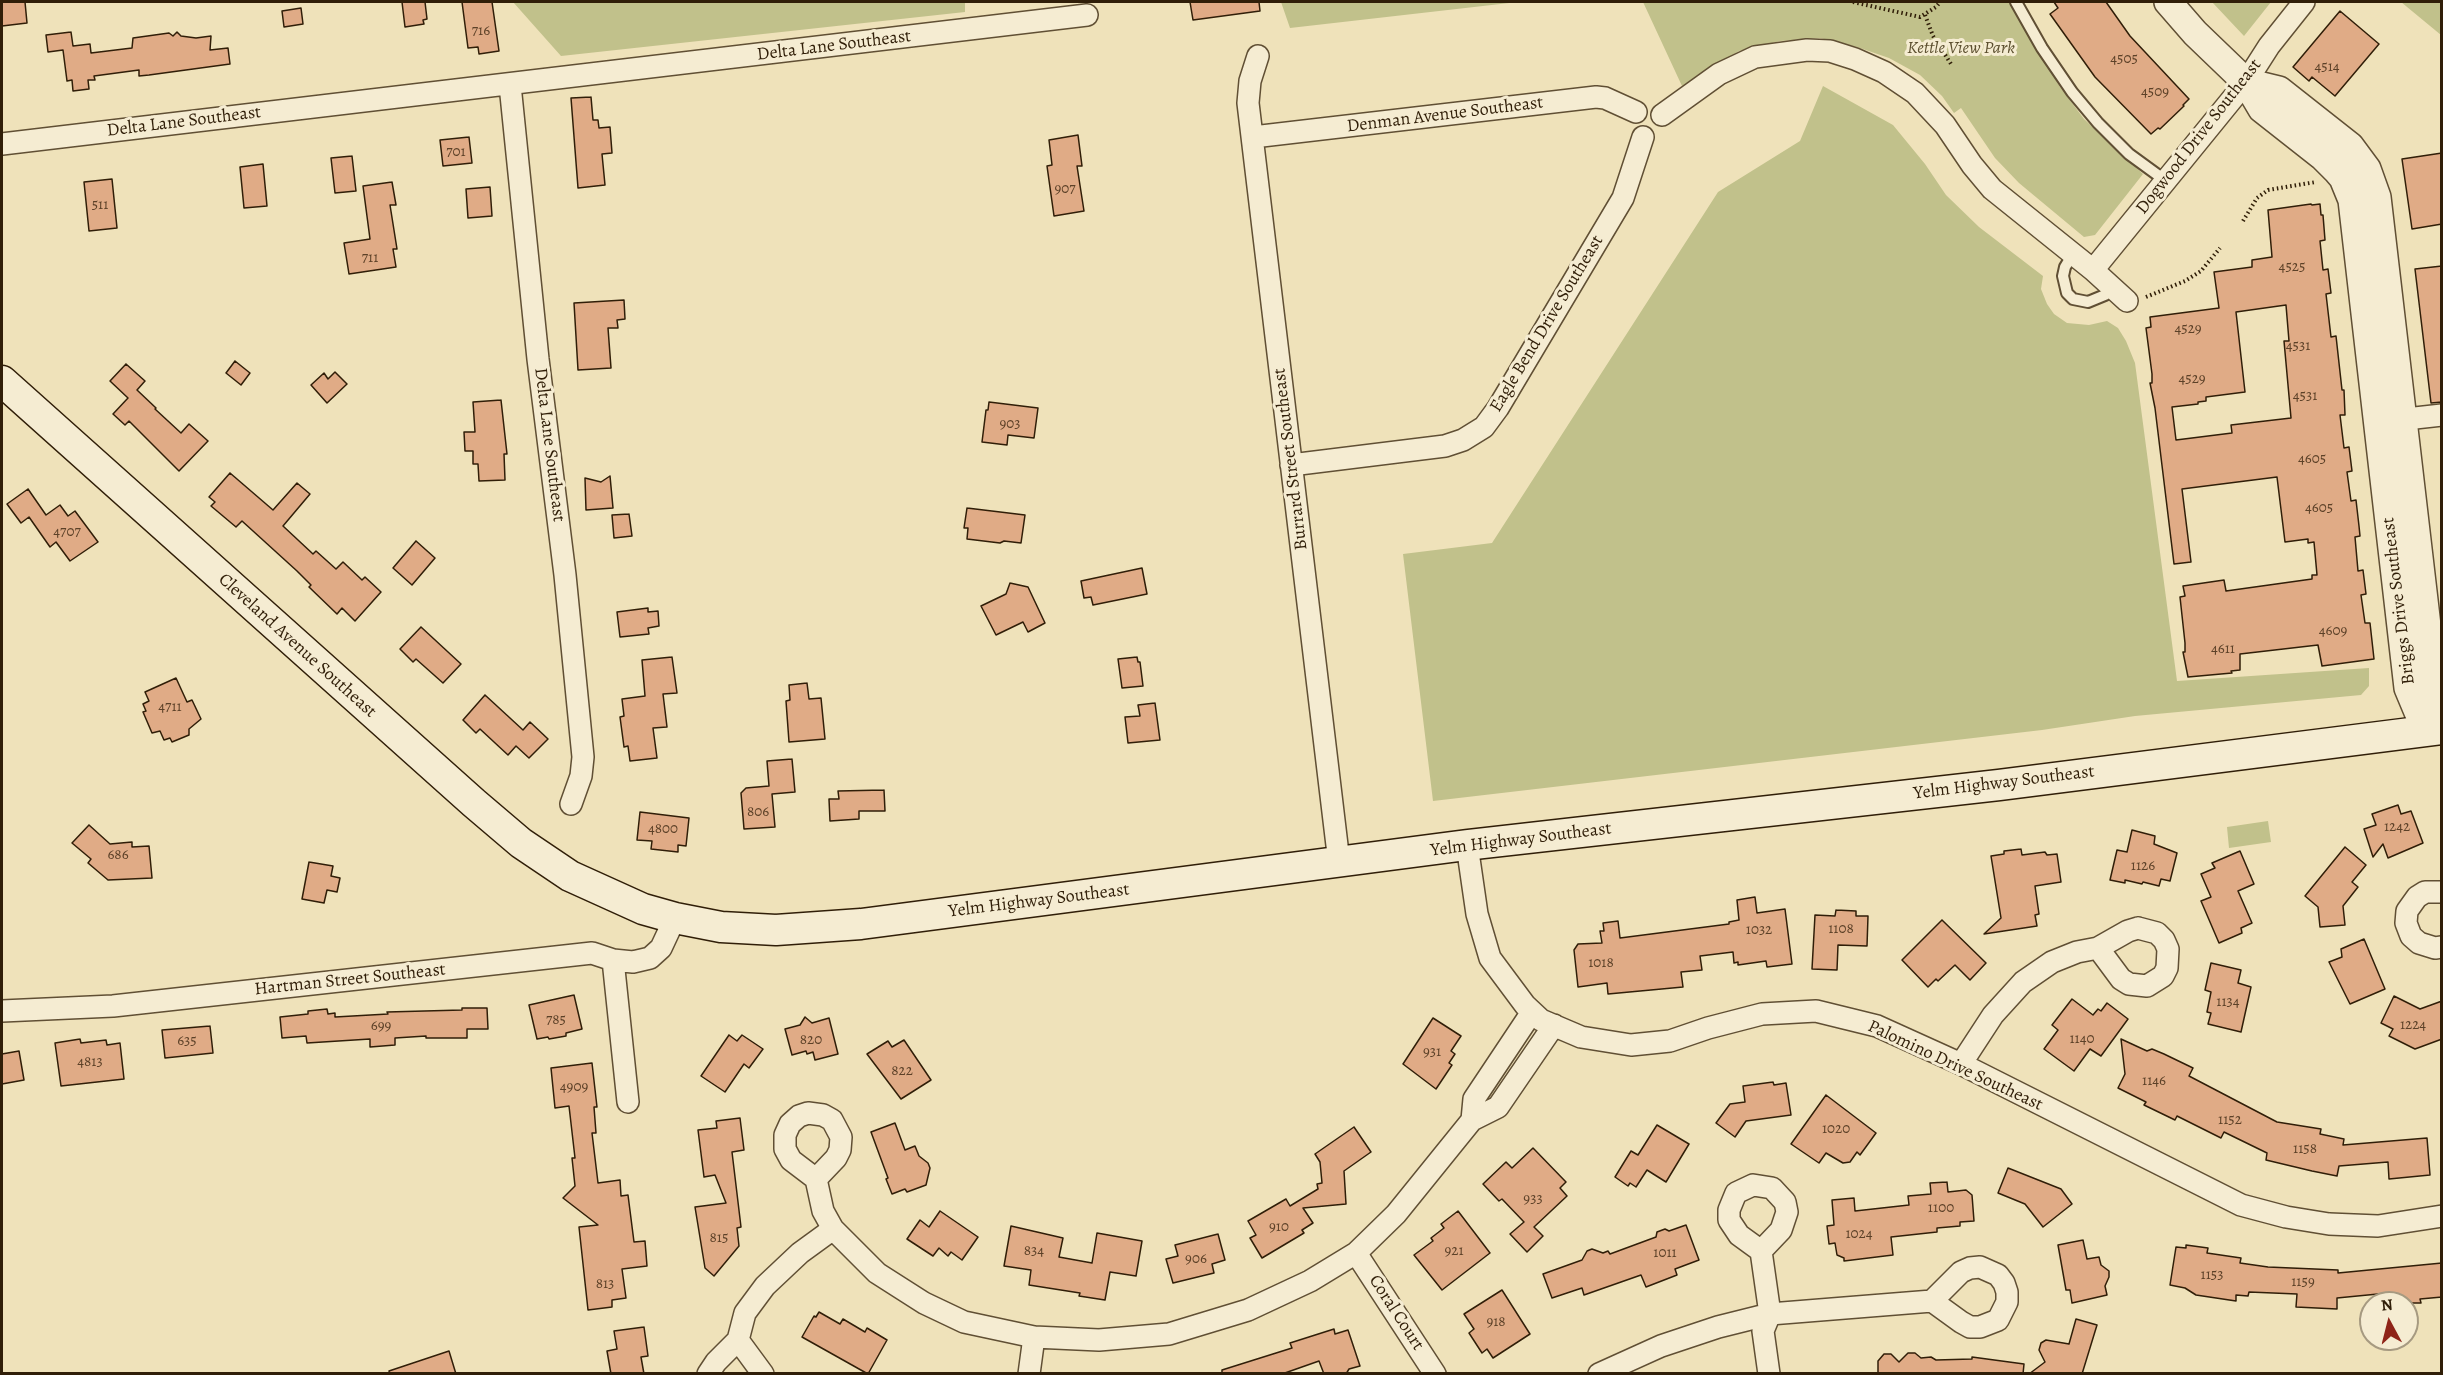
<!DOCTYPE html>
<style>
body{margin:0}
#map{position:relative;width:2443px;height:1375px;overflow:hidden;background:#efe2ba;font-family:Alegreya,serif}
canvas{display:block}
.frame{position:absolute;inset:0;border:3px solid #301e08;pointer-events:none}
.north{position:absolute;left:2359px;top:1291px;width:60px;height:60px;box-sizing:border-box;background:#f5ecd2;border:2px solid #a69a81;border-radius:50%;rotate:353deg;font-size:16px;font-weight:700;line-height:24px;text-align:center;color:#301e08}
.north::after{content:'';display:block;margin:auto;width:21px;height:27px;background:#8f2418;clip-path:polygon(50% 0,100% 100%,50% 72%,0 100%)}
</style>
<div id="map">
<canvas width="2443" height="1375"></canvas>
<div class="frame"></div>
<div class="north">N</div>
</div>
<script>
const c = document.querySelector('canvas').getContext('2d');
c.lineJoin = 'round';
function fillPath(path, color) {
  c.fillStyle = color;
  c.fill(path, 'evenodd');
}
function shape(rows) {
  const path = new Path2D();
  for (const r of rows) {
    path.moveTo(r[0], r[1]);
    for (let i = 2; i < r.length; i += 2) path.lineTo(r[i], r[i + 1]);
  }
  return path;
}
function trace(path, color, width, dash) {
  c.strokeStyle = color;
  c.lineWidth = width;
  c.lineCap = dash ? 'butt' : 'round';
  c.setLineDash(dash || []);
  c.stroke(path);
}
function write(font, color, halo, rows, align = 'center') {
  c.font = font + ' Alegreya,serif';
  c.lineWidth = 6;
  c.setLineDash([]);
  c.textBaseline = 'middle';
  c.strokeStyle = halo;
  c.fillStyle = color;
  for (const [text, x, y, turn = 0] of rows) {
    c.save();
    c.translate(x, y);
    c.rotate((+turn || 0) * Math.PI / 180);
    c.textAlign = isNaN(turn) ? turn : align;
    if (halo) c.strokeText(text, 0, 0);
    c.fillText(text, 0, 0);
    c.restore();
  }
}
const green = shape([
 [513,2,965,2,965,12,561,56],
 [1281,2,1518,2,1290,28],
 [1643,2,2011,2,2060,87,2084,119,2143,174,2095,235,2084,237,2019,183,1995,158,1961,108,1954,113,1942,96,1920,75,1889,58,1857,47,1820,38,1780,41,1739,51,1682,86],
 [2212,2,2271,2,2244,36],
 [2401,2,2441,2,2441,35],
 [1823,86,1893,125,1925,164,1946,195,1979,227,2043,276,2041,289,2047,304,2054,314,2067,323,2089,325,2107,321,2118,328,2126,341,2135,363,2177,681,2369,668,2369,686,2361,695,2135,716,2042,730,1433,801,1403,554,1492,543,1718,192,1800,141],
 [2268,821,2271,842,2229,848,2227,827]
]);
const building = shape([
 [2,2,25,2,27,23,2,26,2,2],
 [402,2,425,2,427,19,423,20,424,24,405,27,402,2],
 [462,2,492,2,499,51,479,54,478,47,468,48,462,2],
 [1190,2,1259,2,1260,11,1193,20,1190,2],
 [2054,2,2106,2,2130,36,2189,99,2183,105,2184,106,2160,129,2158,128,2151,134,2095,77,2050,14,2058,8,2054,2],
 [301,8,303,24,284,27,282,11,301,8],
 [2340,11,2379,44,2335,96,2312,77,2309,81,2293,67,2340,11],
 [71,32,73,46,90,44,91,53,132,48,133,38,169,33,173,36,177,32,181,36,196,38,211,36,210,50,228,48,230,64,149,75,139,76,139,70,94,76,95,80,88,80,89,89,73,91,72,80,67,81,63,50,48,52,46,35,71,32],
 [591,97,593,120,598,120,599,128,610,127,612,153,602,154,605,185,578,188,571,98,591,97],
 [1078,135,1082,166,1077,166,1084,211,1054,216,1047,166,1052,165,1049,140,1078,135],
 [469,137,472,163,443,166,440,140,469,137],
 [2442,153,2442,224,2412,229,2402,159,2442,153],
 [352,156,356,191,335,193,331,158,352,156],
 [263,164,267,206,244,208,240,167,263,164],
 [112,179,117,228,89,231,84,182,112,179],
 [392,182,396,205,390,205,397,249,393,249,396,267,349,274,344,243,370,239,363,186,392,182],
 [490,187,492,216,468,218,466,189,490,187],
 [2311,204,2312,205,2320,204,2321,215,2323,215,2325,240,2320,241,2323,270,2328,269,2331,293,2326,294,2331,337,2336,336,2342,390,2344,390,2345,415,2340,415,2344,448,2349,447,2352,471,2347,472,2351,501,2356,500,2359,526,2360,536,2355,537,2358,571,2363,570,2366,594,2361,595,2365,623,2370,623,2374,659,2322,666,2318,645,2240,654,2240,670,2231,671,2232,673,2188,677,2183,652,2185,652,2185,643,2180,597,2185,596,2183,586,2224,580,2226,591,2312,579,2312,575,2317,575,2314,542,2308,543,2308,539,2285,542,2277,477,2182,489,2191,562,2174,564,2155,408,2150,383,2152,383,2152,374,2146,328,2151,327,2150,317,2219,308,2214,272,2252,267,2252,260,2272,257,2268,210,2311,204],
 [2286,305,2289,341,2284,341,2291,418,2231,425,2232,433,2176,440,2172,407,2198,404,2198,402,2206,401,2206,397,2245,392,2236,312,2286,305],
 [2442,266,2442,402,2431,403,2415,269,2442,266],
 [624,300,625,319,617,320,618,328,608,328,611,368,578,370,574,303,624,300],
 [235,361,250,373,241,385,226,373,235,361],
 [126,364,145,381,137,390,156,408,155,409,181,433,189,424,208,441,179,471,129,421,125,425,113,414,128,398,110,381,126,364],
 [335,372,347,384,327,403,311,385,324,373,328,379,335,372],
 [501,400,507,454,504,454,505,480,479,481,478,464,473,464,473,451,465,451,464,432,475,432,473,402,501,400],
 [989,402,1038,408,1034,438,1008,435,1007,445,982,442,986,410,988,410,989,402],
 [230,473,273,510,297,483,310,494,283,526,313,554,316,551,336,569,343,562,362,580,365,577,381,592,355,621,342,608,337,614,309,587,311,585,297,571,242,521,236,527,211,506,215,502,209,497,230,473],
 [610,476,613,508,586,510,585,478,601,482,610,476],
 [28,489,46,515,60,505,68,516,75,511,98,542,70,561,56,542,50,547,29,517,21,523,7,504,28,489],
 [967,508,1025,515,1021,543,1004,541,1000,543,967,539,968,528,964,528,967,508],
 [629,514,632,536,614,538,612,515,629,514],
 [416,541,435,558,412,585,393,568,416,541],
 [1142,568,1147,594,1093,605,1091,597,1084,598,1081,581,1142,568],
 [1010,583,1028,587,1045,623,1028,632,1023,622,996,635,981,606,1006,594,1010,583],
 [648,608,648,612,658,611,659,626,648,628,649,634,620,637,617,612,648,608],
 [421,627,461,664,443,683,416,659,413,662,400,649,421,627],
 [672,657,677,693,663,694,667,727,653,728,657,758,630,761,628,746,624,747,620,717,624,716,622,699,645,696,642,660,672,657],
 [1137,657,1138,662,1140,662,1143,686,1122,688,1118,659,1137,657],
 [176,678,187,702,192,700,201,719,189,729,189,735,172,742,170,738,164,740,160,731,152,733,143,712,146,711,143,704,149,701,145,692,176,678],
 [807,683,809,699,821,698,825,739,789,742,786,701,790,700,789,685,807,683],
 [485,695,523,730,530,722,548,739,529,758,516,746,508,755,480,729,476,733,463,720,485,695],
 [1155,703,1160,740,1128,743,1125,717,1140,716,1138,705,1155,703],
 [792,759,795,792,772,794,775,827,744,829,741,793,746,788,769,786,767,761,792,759],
 [884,790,885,811,859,811,859,819,830,821,829,799,839,799,838,791,884,790],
 [2398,805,2401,814,2411,811,2423,843,2388,858,2383,844,2373,857,2364,829,2376,825,2372,814,2398,805],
 [640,812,689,818,686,846,678,845,678,852,651,849,652,841,637,840,640,812],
 [89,825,110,844,132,842,132,847,149,846,152,878,108,880,88,863,91,859,72,843,89,825],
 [2132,830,2155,836,2154,844,2177,853,2170,881,2161,879,2159,886,2143,882,2142,884,2125,880,2125,883,2110,880,2117,850,2127,852,2132,830],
 [2345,847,2366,865,2352,882,2358,887,2343,906,2345,925,2320,927,2318,907,2305,896,2345,847],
 [2021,849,2022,855,2045,852,2047,855,2057,854,2061,882,2035,886,2039,914,2035,915,2037,926,1984,934,2001,918,1991,856,2004,854,2004,851,2021,849],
 [2240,851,2254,884,2238,891,2252,923,2241,928,2242,933,2219,943,2201,901,2211,897,2201,874,2215,868,2212,863,2240,851],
 [309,862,333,866,331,876,340,878,337,892,327,890,324,903,302,899,309,862],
 [1755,897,1757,913,1785,909,1792,964,1767,967,1766,961,1738,965,1738,962,1734,963,1733,952,1700,956,1702,970,1681,972,1683,987,1608,994,1607,983,1578,987,1574,950,1578,944,1602,943,1600,931,1604,931,1603,923,1618,921,1620,938,1729,924,1729,922,1739,920,1737,900,1755,897],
 [1836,910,1856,911,1856,916,1868,916,1867,946,1838,945,1837,970,1812,969,1815,915,1835,916,1836,910],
 [1942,920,1986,963,1970,980,1955,965,1938,981,1936,979,1928,987,1902,960,1942,920],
 [2364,939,2385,989,2350,1004,2329,962,2342,957,2341,949,2364,939],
 [2211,963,2241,970,2238,983,2251,987,2241,1032,2208,1024,2211,1013,2207,1012,2211,992,2205,990,2211,963],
 [574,995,582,1029,566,1033,566,1036,549,1039,548,1037,537,1039,529,1005,574,995],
 [2394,996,2420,1009,2442,1001,2442,1039,2415,1049,2389,1036,2393,1029,2381,1023,2394,996],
 [2072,999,2093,1015,2098,1009,2101,1011,2107,1003,2128,1019,2101,1056,2090,1049,2074,1071,2044,1049,2058,1030,2052,1025,2072,999],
 [462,1008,487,1008,488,1029,467,1029,467,1038,426,1038,426,1036,395,1038,395,1045,370,1047,370,1039,307,1043,306,1036,282,1038,280,1017,308,1014,308,1011,327,1009,328,1014,335,1013,335,1017,388,1014,387,1012,462,1010,462,1008],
 [805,1017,812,1023,829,1018,838,1054,815,1060,813,1052,807,1054,806,1051,792,1055,785,1029,800,1025,805,1017],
 [1433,1018,1461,1036,1451,1051,1455,1054,1449,1063,1452,1065,1436,1089,1403,1064,1433,1018],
 [210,1026,213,1053,165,1058,162,1030,210,1026],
 [729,1035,737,1041,742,1035,763,1049,749,1068,744,1064,725,1092,701,1076,729,1035],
 [80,1039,81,1043,106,1040,107,1045,120,1043,124,1079,61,1086,55,1043,80,1039],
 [2121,1039,2147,1051,2152,1049,2164,1054,2193,1068,2189,1076,2277,1122,2321,1129,2320,1134,2344,1139,2343,1145,2427,1138,2430,1175,2389,1179,2388,1162,2339,1166,2337,1176,2312,1171,2266,1160,2267,1153,2224,1132,2221,1138,2177,1116,2175,1120,2144,1105,2146,1102,2118,1088,2125,1074,2121,1039],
 [904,1040,931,1080,901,1099,867,1054,888,1041,892,1047,904,1040],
 [19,1051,24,1080,2,1084,2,1054,19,1051],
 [592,1063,597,1107,594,1107,596,1133,592,1133,598,1183,620,1180,621,1196,628,1195,634,1242,645,1241,647,1266,622,1269,626,1298,612,1300,612,1307,588,1310,579,1227,598,1225,563,1198,575,1186,572,1158,575,1158,569,1106,555,1108,551,1068,592,1063],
 [1773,1082,1774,1085,1786,1083,1791,1115,1746,1121,1735,1137,1716,1123,1730,1104,1745,1102,1743,1086,1773,1082],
 [1826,1095,1876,1133,1860,1155,1857,1152,1850,1162,1843,1163,1826,1153,1819,1163,1791,1144,1826,1095],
 [740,1118,744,1150,732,1152,741,1227,737,1228,739,1246,714,1276,705,1268,695,1207,726,1203,715,1175,704,1177,698,1130,717,1128,716,1121,740,1118],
 [895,1123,905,1150,915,1146,919,1156,928,1163,930,1168,926,1185,907,1192,905,1189,892,1194,886,1179,888,1178,871,1132,895,1123],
 [1657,1125,1689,1144,1666,1182,1647,1170,1636,1187,1630,1183,1628,1186,1615,1177,1631,1151,1638,1155,1657,1125],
 [1354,1127,1371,1152,1344,1171,1346,1204,1303,1208,1313,1223,1302,1230,1304,1233,1262,1258,1250,1238,1256,1235,1248,1221,1286,1199,1290,1206,1318,1189,1317,1184,1322,1183,1320,1162,1315,1154,1354,1127],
 [1533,1148,1566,1182,1560,1188,1567,1196,1534,1227,1543,1236,1527,1252,1510,1234,1524,1222,1502,1199,1499,1201,1483,1184,1506,1162,1512,1168,1533,1148],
 [2008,1168,2061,1189,2072,1204,2043,1227,2025,1204,1998,1193,2008,1168],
 [1947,1182,1948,1192,1966,1190,1972,1195,1974,1221,1960,1222,1960,1226,1937,1228,1937,1232,1891,1237,1893,1255,1844,1261,1844,1258,1837,1255,1835,1243,1829,1244,1827,1226,1834,1225,1832,1200,1854,1198,1855,1211,1909,1205,1908,1196,1931,1194,1930,1183,1947,1182],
 [940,1211,978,1237,962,1260,951,1252,948,1256,939,1248,933,1256,907,1239,920,1220,929,1227,940,1211],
 [1458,1211,1490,1253,1442,1290,1414,1255,1433,1241,1431,1238,1444,1228,1441,1224,1458,1211],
 [1686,1225,1699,1260,1675,1269,1677,1275,1646,1287,1641,1275,1584,1295,1582,1288,1552,1298,1543,1274,1582,1260,1587,1251,1592,1249,1603,1253,1608,1251,1610,1254,1656,1237,1657,1232,1665,1229,1669,1231,1686,1225],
 [1011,1226,1063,1238,1059,1257,1092,1263,1097,1233,1142,1241,1136,1276,1110,1272,1105,1300,1079,1296,1080,1293,1029,1285,1031,1270,1004,1266,1011,1226],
 [1218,1234,1225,1260,1212,1264,1214,1273,1173,1283,1166,1259,1178,1256,1175,1245,1218,1234],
 [2083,1240,2087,1259,2099,1257,2101,1265,2109,1271,2109,1277,2105,1286,2107,1295,2072,1303,2070,1290,2066,1290,2058,1245,2083,1240],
 [2186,1245,2208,1248,2207,1253,2241,1258,2240,1263,2268,1267,2338,1270,2338,1273,2442,1263,2442,1297,2420,1299,2421,1303,2379,1303,2378,1294,2337,1298,2337,1309,2296,1307,2297,1294,2249,1292,2248,1296,2236,1295,2236,1301,2196,1295,2185,1288,2170,1285,2176,1247,2186,1248,2186,1245],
 [1502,1290,1530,1334,1493,1358,1487,1349,1482,1353,1469,1333,1474,1329,1464,1314,1502,1290],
 [819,1312,840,1324,843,1319,865,1332,867,1328,887,1340,868,1374,802,1337,814,1316,816,1317,819,1312],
 [2076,1319,2097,1325,2082,1374,2029,1374,2045,1362,2039,1350,2041,1343,2046,1340,2069,1344,2076,1319],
 [644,1327,648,1356,641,1357,644,1374,611,1374,607,1351,617,1349,614,1331,644,1327],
 [1334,1329,1335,1334,1348,1330,1360,1366,1349,1369,1346,1374,1324,1374,1319,1361,1282,1374,1222,1374,1222,1370,1292,1348,1290,1343,1334,1329],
 [449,1351,456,1374,390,1374,389,1371,449,1351],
 [1908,1353,1915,1353,1921,1358,1931,1357,1936,1360,1972,1359,1972,1357,2024,1364,2023,1374,1878,1374,1878,1361,1884,1354,1891,1354,1899,1362,1908,1353]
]);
const path = shape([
 [1853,2,1920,17,1936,7,1940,2],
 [1925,15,1933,36,1951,64],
 [2243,221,2257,198,2268,190,2316,182],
 [2146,297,2185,281,2201,271,2220,248]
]);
const service = shape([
 [2016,2,2042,48,2072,92,2098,123,2129,154,2166,181],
 [2073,254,2065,267,2063,276,2067,293,2073,299,2088,302,2105,295,2113,288]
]);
const minor = shape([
 [1258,56,1250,81,1248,103,1339,862],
 [510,85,538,359,565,575,583,757,581,776,571,804],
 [1662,115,1719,74,1755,57,1807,50,1830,51,1855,59,1884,72,1915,93,1945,125,1972,165,1992,189,2093,270,2127,301],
 [1253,137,1596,97,1605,98,1636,112],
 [2,144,1087,15],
 [2093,270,2246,82,2269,46,2304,2],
 [2388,421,2442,415],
 [1291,465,1445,446,1463,440,1484,427,1498,408,1623,198,1643,137],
 [1467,845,1477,914,1490,958,1525,1005,1541,1020,1581,1037,1631,1045,1670,1041,1708,1028,1762,1014,1816,1011,1877,1026,1961,1064,2241,1205,2286,1217,2329,1224,2378,1226,2442,1216],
 [2442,892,2425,892,2417,897,2407,911,2406,923,2411,936,2419,943,2435,948,2442,947],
 [2138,928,2157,933,2164,940,2168,949,2167,968,2163,976,2147,986,2129,984,2121,979,2098,948,2128,931,2138,928],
 [613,960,628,1102],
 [2,1011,113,1006,592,953,613,960,633,962,650,958,661,948,675,918],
 [1532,1012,1474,1099,1472,1120,1498,1107,1554,1025],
 [1961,1064,1993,1015,2023,982,2052,962,2077,952,2098,948],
 [816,1179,836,1158,840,1150,841,1137,832,1120,823,1115,808,1113,799,1116,790,1124,785,1135,785,1149,791,1160,816,1179,823,1211,833,1229,877,1273,924,1303,964,1322,1034,1337,1099,1340,1169,1334,1248,1310,1310,1281,1356,1253,1396,1214,1472,1120],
 [1761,1251,1739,1235,1729,1220,1729,1210,1736,1193,1753,1185,1772,1188,1785,1202,1787,1212,1781,1230,1761,1251,1770,1314,1763,1331,1769,1374],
 [1356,1253,1435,1374],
 [738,1340,763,1374],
 [708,1374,716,1362,738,1340,745,1313,765,1286,800,1253,833,1229],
 [1029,1374,1034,1337],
 [1599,1374,1661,1346,1718,1327,1770,1314,1932,1301,1961,1322,1970,1327,1980,1327,1998,1320,2007,1302,2007,1292,2004,1283,1998,1275,1980,1267,1970,1268,1961,1272,1932,1301]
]);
const tertiary = shape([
 [2168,2,2195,33,2246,82,2262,109,2323,157,2337,171,2343,178,2352,200,2408,688,2426,731],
 [2246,82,2279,90,2350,146,2367,169,2377,197,2434,686,2426,731]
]);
const secondary = shape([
 [2,381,474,803,521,843,570,876,643,909,675,918,721,927,776,930,861,924,1467,845,1999,785,2442,729]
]);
const numberNames = [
 ["716",481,31],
 ["4505",2124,59],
 ["4514",2327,67],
 ["4509",2155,92],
 ["701",456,152],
 ["907",1065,189],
 ["511",100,205],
 ["711",370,258],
 ["4525",2292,267],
 ["4529",2188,329],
 ["4531",2298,346],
 ["4529",2192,379],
 ["4531",2305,396],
 ["903",1010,424],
 ["4605",2312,459],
 ["4605",2319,508],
 ["4707",67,532],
 ["4609",2333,631],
 ["4611",2223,649],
 ["4711",170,707],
 ["806",758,812],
 ["1242",2397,827],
 ["4800",663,829],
 ["686",118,855],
 ["1126",2143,866],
 ["1108",1841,929],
 ["1032",1759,930],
 ["1018",1601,963],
 ["1134",2228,1002],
 ["785",556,1020],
 ["1224",2413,1025],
 ["699",381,1026],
 ["1140",2082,1039],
 ["820",811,1040],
 ["635",187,1041],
 ["931",1432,1052],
 ["4813",90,1062],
 ["822",902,1071],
 ["1146",2154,1081],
 ["4909",574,1087],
 ["1152",2230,1120],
 ["1020",1836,1129],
 ["1158",2305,1149],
 ["933",1533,1199],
 ["1100",1941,1208],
 ["910",1279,1227],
 ["1024",1859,1234],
 ["815",719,1238],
 ["834",1034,1251],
 ["921",1454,1251],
 ["1011",1665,1253],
 ["906",1196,1259],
 ["1153",2212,1275],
 ["1159",2303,1282],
 ["813",605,1284],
 ["918",1496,1322]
];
const streetNames = [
 ["Delta Lane Southeast",834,46,-7],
 ["Denman Avenue Southeast",1445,115,-7],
 ["Delta Lane Southeast",184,122,-7],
 ["Dogwood Drive Southeast",2199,137,-52],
 ["Eagle Bend Drive Southeast",1547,324,-59],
 ["Delta Lane Southeast",549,445,83],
 ["Burrard Street Southeast",1291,459,-97],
 ["Briggs Drive Southeast",2399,601,-97],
 ["Cleveland Avenue Southeast",297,646,42],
 ["Yelm Highway Southeast",2004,783,-7],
 ["Yelm Highway Southeast",1521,840,-7],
 ["Yelm Highway Southeast",1039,901,-7],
 ["Hartman Street Southeast",350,980,-6],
 ["Palomino Drive Southeast",1955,1066,25],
 ["Coral Court",1396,1313,57]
];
const parkNames = [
 ["Kettle View Park",1961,49]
];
fillPath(green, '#c1c18b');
fillPath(building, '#e0ab86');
trace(building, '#301e08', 1.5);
trace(service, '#604f34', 14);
trace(minor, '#604f34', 24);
trace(tertiary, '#604f34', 30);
trace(secondary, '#301e08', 33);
trace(path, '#301e08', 4, [1.5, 3]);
trace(service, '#f5ecd2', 10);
trace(minor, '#f5ecd2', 21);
trace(tertiary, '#f5ecd2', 27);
trace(secondary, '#f5ecd2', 30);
write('15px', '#5c4128', null, numberNames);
write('18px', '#301e08', '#f5ecd2', streetNames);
write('italic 18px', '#5c4f2f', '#f5ecd2', parkNames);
</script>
